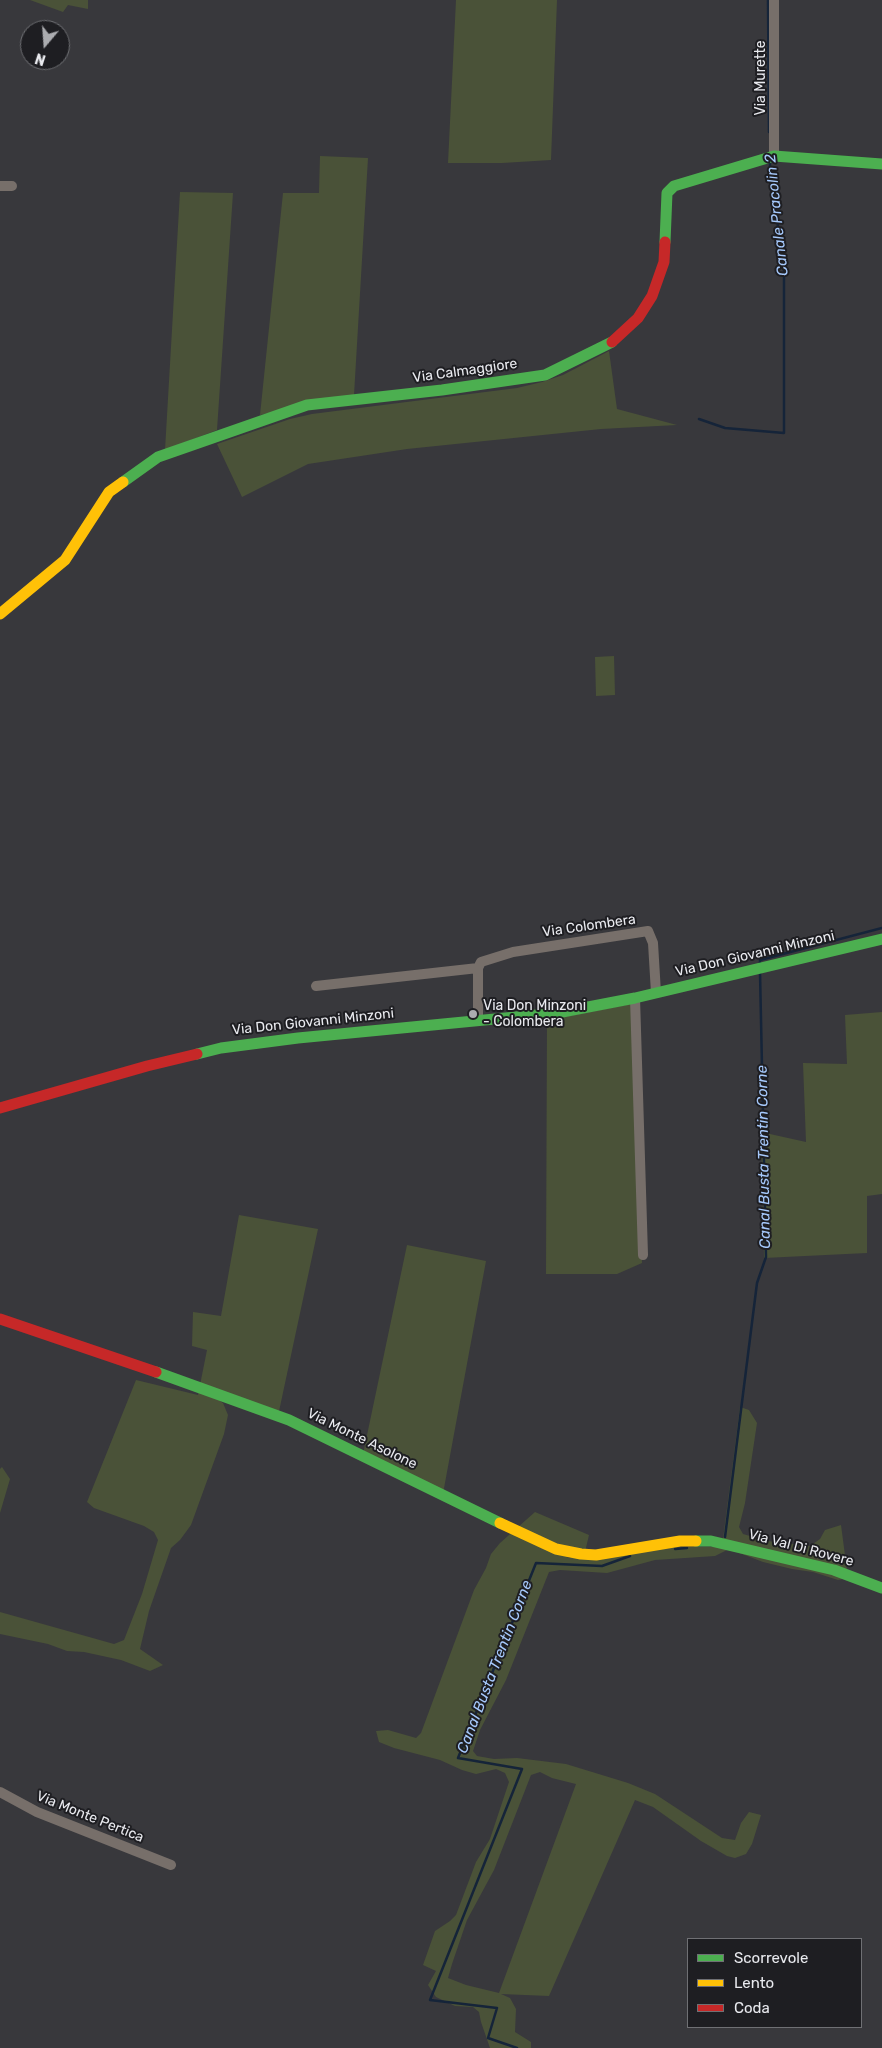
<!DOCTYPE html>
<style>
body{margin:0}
#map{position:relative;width:882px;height:2048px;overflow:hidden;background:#38383c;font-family:Rubik,sans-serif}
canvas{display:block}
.legend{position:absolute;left:687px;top:1938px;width:175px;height:90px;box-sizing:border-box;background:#1e1e22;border:1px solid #6f7074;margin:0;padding:6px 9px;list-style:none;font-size:15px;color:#e9eaef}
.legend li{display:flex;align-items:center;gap:10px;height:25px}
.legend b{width:25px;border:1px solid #6f7074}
.north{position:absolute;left:20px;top:20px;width:50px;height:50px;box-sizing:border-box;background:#1e1e22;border:1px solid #6f7074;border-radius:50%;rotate:198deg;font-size:14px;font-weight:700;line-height:20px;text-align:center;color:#e9eaef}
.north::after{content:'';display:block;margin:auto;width:18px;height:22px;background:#abacb0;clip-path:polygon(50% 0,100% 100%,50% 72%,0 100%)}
</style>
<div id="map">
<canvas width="882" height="2048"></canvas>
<ul class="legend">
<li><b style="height:6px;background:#4caf50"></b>Scorrevole</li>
<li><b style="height:6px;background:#ffc107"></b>Lento</li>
<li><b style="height:6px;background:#c62828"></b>Coda</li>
</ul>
<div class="north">N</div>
</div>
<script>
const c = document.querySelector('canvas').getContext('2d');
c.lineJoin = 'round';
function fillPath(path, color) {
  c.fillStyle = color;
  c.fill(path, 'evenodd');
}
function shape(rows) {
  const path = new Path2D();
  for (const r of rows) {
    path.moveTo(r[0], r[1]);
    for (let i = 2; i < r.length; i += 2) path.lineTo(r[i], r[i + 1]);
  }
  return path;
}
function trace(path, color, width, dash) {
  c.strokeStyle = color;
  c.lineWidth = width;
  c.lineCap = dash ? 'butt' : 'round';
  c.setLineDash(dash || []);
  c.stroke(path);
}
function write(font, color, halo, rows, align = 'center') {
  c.font = font + ' Rubik,sans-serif';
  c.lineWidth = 4;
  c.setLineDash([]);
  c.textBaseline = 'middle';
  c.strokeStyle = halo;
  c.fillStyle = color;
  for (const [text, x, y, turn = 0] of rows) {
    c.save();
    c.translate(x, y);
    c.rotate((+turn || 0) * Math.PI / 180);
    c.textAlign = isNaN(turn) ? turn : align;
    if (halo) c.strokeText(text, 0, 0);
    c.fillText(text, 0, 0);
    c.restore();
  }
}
const green = shape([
 [30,0,88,0,88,9,68,5,63,12],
 [456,0,557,0,551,160,502,163,448,163],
 [320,156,368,158,354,395,260,415,283,193,319,193],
 [180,192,233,193,217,430,165,450],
 [609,351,617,409,677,425,601,429,407,449,308,464,242,497,217,444,290,419,312,414,517,388,542,382,563,375],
 [614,656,615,695,596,696,595,657],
 [631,1004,638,1135,642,1263,617,1274,546,1274,547,1020],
 [882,1012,882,1194,867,1196,867,1253,764,1258,761,1132,806,1142,803,1063,847,1064,845,1015],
 [239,1215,318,1229,278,1416,214,1397,223,1403,228,1415,224,1434,191,1525,180,1540,171,1548,149,1611,140,1649,163,1665,150,1671,121,1660,84,1652,67,1651,48,1644,0,1634,0,1612,114,1644,124,1640,142,1594,158,1540,154,1532,144,1526,94,1508,87,1502,136,1380,198,1395,207,1350,192,1346,193,1312,221,1316],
 [407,1245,486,1261,442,1499,362,1459],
 [740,1407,749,1410,757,1423,745,1503,739,1527,743,1534,768,1541,810,1546,820,1539,825,1530,841,1525,848,1578,838,1580,813,1572,792,1569,763,1562,729,1549,715,1556,655,1560,607,1573,560,1570,549,1572,506,1680,480,1730,473,1751,477,1756,494,1759,517,1758,566,1764,628,1783,655,1794,722,1838,735,1840,741,1823,749,1812,761,1815,752,1844,746,1854,735,1858,727,1856,701,1841,653,1807,635,1800,549,1996,501,1994,510,1998,516,2009,515,2032,531,2042,531,2048,490,2048,481,2022,479,2012,473,2007,455,2006,436,1997,428,1985,436,1971,423,1965,435,1931,450,1921,456,1915,476,1862,490,1839,509,1782,505,1773,496,1769,476,1774,462,1770,440,1760,394,1748,379,1742,376,1731,388,1730,416,1738,421,1733,474,1590,486,1568,491,1554,500,1543,535,1512,589,1535,585,1552,566,1558,680,1547,722,1547],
 [540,1772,552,1778,576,1784,499,1993,466,1985,448,1978,452,1964,467,1920,494,1870,531,1775],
 [2,1467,10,1479,0,1513,0,1469]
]);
const stream = shape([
 [768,0,769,132],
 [699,419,725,428,784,433,784,262,770,180,770,162],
 [760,964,760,960,882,928],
 [725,1537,757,1283,766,1257,760,972],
 [675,1549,687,1548],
 [517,2048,488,2038,497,2008,430,2000,522,1769,458,1758,536,1563,602,1566,630,1556]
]);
const street = shape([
 [774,156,774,0],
 [0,186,12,186],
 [316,986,478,968],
 [635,998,643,1255],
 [478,1021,478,968,481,962,513,952,648,931,653,943,656,993],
 [0,1792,37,1812,171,1865]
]);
const fast = shape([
 [665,242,667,193,674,186,774,156,882,164],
 [123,482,158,457,307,405,442,390,545,375,612,342],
 [197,1054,221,1048,298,1038,557,1013,635,998,882,939],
 [156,1372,289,1420,500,1523],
 [696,1541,711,1541,834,1570,882,1588]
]);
const slow = shape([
 [0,614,65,560,109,492,123,482],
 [500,1523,556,1549,581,1554,596,1555,680,1541,696,1541]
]);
const jam = shape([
 [612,342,638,318,652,296,664,262,665,242],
 [0,1108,147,1066,197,1054],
 [0,1319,156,1372]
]);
const markers = [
 [473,1014,5,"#abacb0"]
];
const streetNames = [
 ["Via Murette",761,78,-90],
 ["Via Calmaggiore",465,371,-8],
 ["Via Colombera",589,926,-8],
 ["Via Don Giovanni Minzoni",755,954,-13],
 ["Via Don Giovanni Minzoni",313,1022,-6],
 ["Via Monte Asolone",362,1439,26],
 ["Via Val Di Rovere",801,1548,15],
 ["Via Monte Pertica",90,1817,22]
];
const poiNames = [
 ["Via Don Minzoni",483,1006],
 ["- Colombera",483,1022]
];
const waterNames = [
 ["Canale Pracolin 2",777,215,-96],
 ["Canal Busta Trentin Corne",764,1157,-91],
 ["Canal Busta Trentin Corne",495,1667,-69]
];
fillPath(green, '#4a5238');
trace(stream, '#152439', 2.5);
trace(street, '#776f6a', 10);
trace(fast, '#4caf50', 11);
trace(slow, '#ffc107', 11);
trace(jam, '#c62828', 11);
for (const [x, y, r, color] of markers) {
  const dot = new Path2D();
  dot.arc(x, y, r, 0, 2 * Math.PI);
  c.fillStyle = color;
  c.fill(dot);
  trace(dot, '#1e1e22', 2);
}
write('14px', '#e9eaef', '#1e1e22', streetNames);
write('14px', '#e9eaef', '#1e1e22', poiNames, 'left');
write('italic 15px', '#a6c9fc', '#1e1e22', waterNames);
</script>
